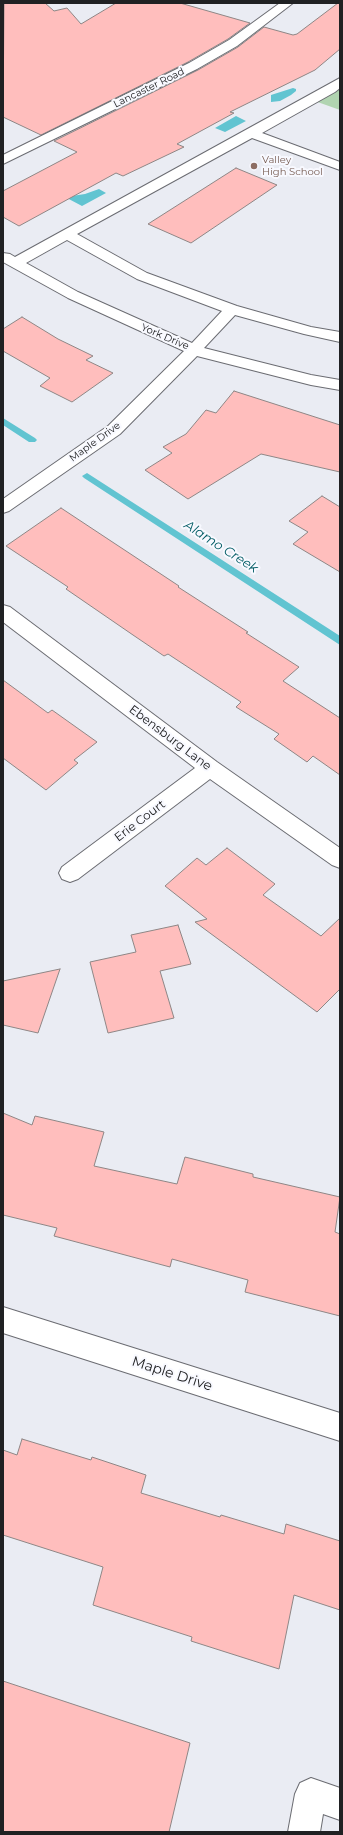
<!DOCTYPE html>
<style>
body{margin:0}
#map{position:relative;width:343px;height:1835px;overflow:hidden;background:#eaecf3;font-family:Montserrat,sans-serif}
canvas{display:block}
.frame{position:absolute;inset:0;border:4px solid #202123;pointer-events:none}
</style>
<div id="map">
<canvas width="343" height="1835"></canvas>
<div class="frame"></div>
</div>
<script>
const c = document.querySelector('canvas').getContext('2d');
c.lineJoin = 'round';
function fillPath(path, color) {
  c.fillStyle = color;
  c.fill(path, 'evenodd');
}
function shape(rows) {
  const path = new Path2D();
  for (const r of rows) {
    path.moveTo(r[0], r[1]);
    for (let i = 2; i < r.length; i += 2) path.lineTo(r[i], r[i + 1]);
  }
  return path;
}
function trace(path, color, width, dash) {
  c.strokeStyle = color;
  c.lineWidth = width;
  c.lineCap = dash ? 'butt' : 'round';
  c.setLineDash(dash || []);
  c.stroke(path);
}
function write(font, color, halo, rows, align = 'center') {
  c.font = font + ' Montserrat,sans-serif';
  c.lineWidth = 4;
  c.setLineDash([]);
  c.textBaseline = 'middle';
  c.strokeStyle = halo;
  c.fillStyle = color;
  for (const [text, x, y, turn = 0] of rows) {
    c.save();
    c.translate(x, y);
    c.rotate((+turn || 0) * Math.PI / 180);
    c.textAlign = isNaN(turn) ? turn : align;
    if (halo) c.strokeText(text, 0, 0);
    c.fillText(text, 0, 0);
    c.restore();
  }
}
const green = shape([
 [340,82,340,110,312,100]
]);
const water = shape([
 [293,88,296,89,296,91,291,95,280,101,271,102,271,95],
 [236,116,246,121,225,132,215,128],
 [99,189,106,193,82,206,65,197,85,194]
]);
const stream = shape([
 [3,418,35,438,37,440,35,442,29,442,3,425,3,418],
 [87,473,340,636,340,645,84,478,82,476,87,473]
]);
const building = shape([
 [4,3,45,3,54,11,67,8,81,24,116,3,180,3,250,23,228,39,188,62,41,135,3,117,4,3],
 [338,3,340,3,340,49,315,70,230,112,234,113,177,144,184,147,123,176,116,173,19,226,3,217,3,191,77,152,54,141,198,70,238,47,264,27,293,35,297,34,338,3],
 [236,168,277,185,191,243,148,224,236,168],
 [22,317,58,339,93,356,86,360,113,373,72,402,40,386,50,378,3,351,3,329,22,317],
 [234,391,340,425,340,472,261,454,188,499,145,470,172,453,163,447,186,434,206,410,216,413,234,391],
 [322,496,340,507,340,572,293,544,308,532,289,521,322,496],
 [61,508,179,586,178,587,248,632,246,633,299,667,283,681,340,718,340,775,313,756,307,762,274,739,279,734,236,707,241,702,168,654,164,656,133,635,66,589,68,587,6,546,61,508],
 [3,680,48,713,52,710,97,742,74,760,78,763,46,790,3,758,3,680],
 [227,848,275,884,263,895,321,936,340,918,340,989,317,1012,195,922,207,919,165,886,197,858,206,865,227,848],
 [178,925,191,964,160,971,174,1018,108,1033,90,962,136,952,131,935,178,925],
 [60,969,38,1033,3,1025,3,981,60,969],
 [3,1113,32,1125,35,1116,104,1132,94,1166,177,1184,185,1157,253,1174,253,1177,340,1197,335,1232,340,1234,340,1316,245,1292,248,1280,172,1259,170,1267,54,1236,57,1228,3,1215,3,1113],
 [22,1439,91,1460,92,1457,146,1475,141,1493,220,1517,221,1515,284,1534,286,1524,340,1541,340,1610,294,1595,279,1669,191,1641,192,1637,93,1605,103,1567,3,1535,3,1450,17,1455,22,1439],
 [3,1681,190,1743,169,1832,3,1832,3,1681]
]);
const minor = shape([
 [280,3,293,3,237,46,197,69,3,164,3,155,189,63,229,40,280,3],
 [340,78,340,88,335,92,262,133,340,162,340,170,252,138,77,234,147,273,237,306,311,327,340,332,340,342,304,334,235,315,204,348,311,375,340,380,340,390,311,385,197,356,120,434,9,511,3,513,3,499,108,426,184,351,68,298,3,262,3,253,10,254,15,257,340,78],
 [67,240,137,279,222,311,192,343,78,292,26,263,67,240],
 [3,605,10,607,217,762,340,848,340,868,332,865,210,779,78,879,70,882,62,879,59,873,62,867,195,768,3,622,3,605],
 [3,1307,340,1413,340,1441,3,1333,3,1307],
 [311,1778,340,1788,340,1820,323,1814,320,1832,288,1832,295,1794,300,1783,311,1778]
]);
const markers = [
 [254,166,4,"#8d6e63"]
];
const farStreetnames = [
 ["Lancaster Road",149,88,-26],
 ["York Drive",165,337,23],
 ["Maple Drive",95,442,-36]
];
const farEducationnames = [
 ["Valley",262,160],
 ["High School",262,172]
];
const streetNames = [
 ["Ebensburg Lane",170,738,37],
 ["Erie Court",140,821,-37]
];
const waterNames = [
 ["Alamo Creek",221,547,33]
];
const nearStreetnames = [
 ["Maple Drive",172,1374,18]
];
fillPath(green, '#b1d4b1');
fillPath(water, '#61c4d1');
fillPath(stream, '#61c4d1');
fillPath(building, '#ffbebd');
trace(building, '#8e8685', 1);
trace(minor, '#6b6c72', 2);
fillPath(minor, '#fff');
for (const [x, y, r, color] of markers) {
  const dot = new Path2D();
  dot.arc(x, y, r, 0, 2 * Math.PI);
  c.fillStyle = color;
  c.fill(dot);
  trace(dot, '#f8f9ff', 1.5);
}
write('10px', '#202123', '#f8f9ff', farStreetnames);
write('10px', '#785e54', '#f8f9ff', farEducationnames, 'left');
write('12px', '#202123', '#f8f9ff', streetNames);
write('italic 13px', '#005b64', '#f8f9ff', waterNames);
write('14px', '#202123', '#f8f9ff', nearStreetnames);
</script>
